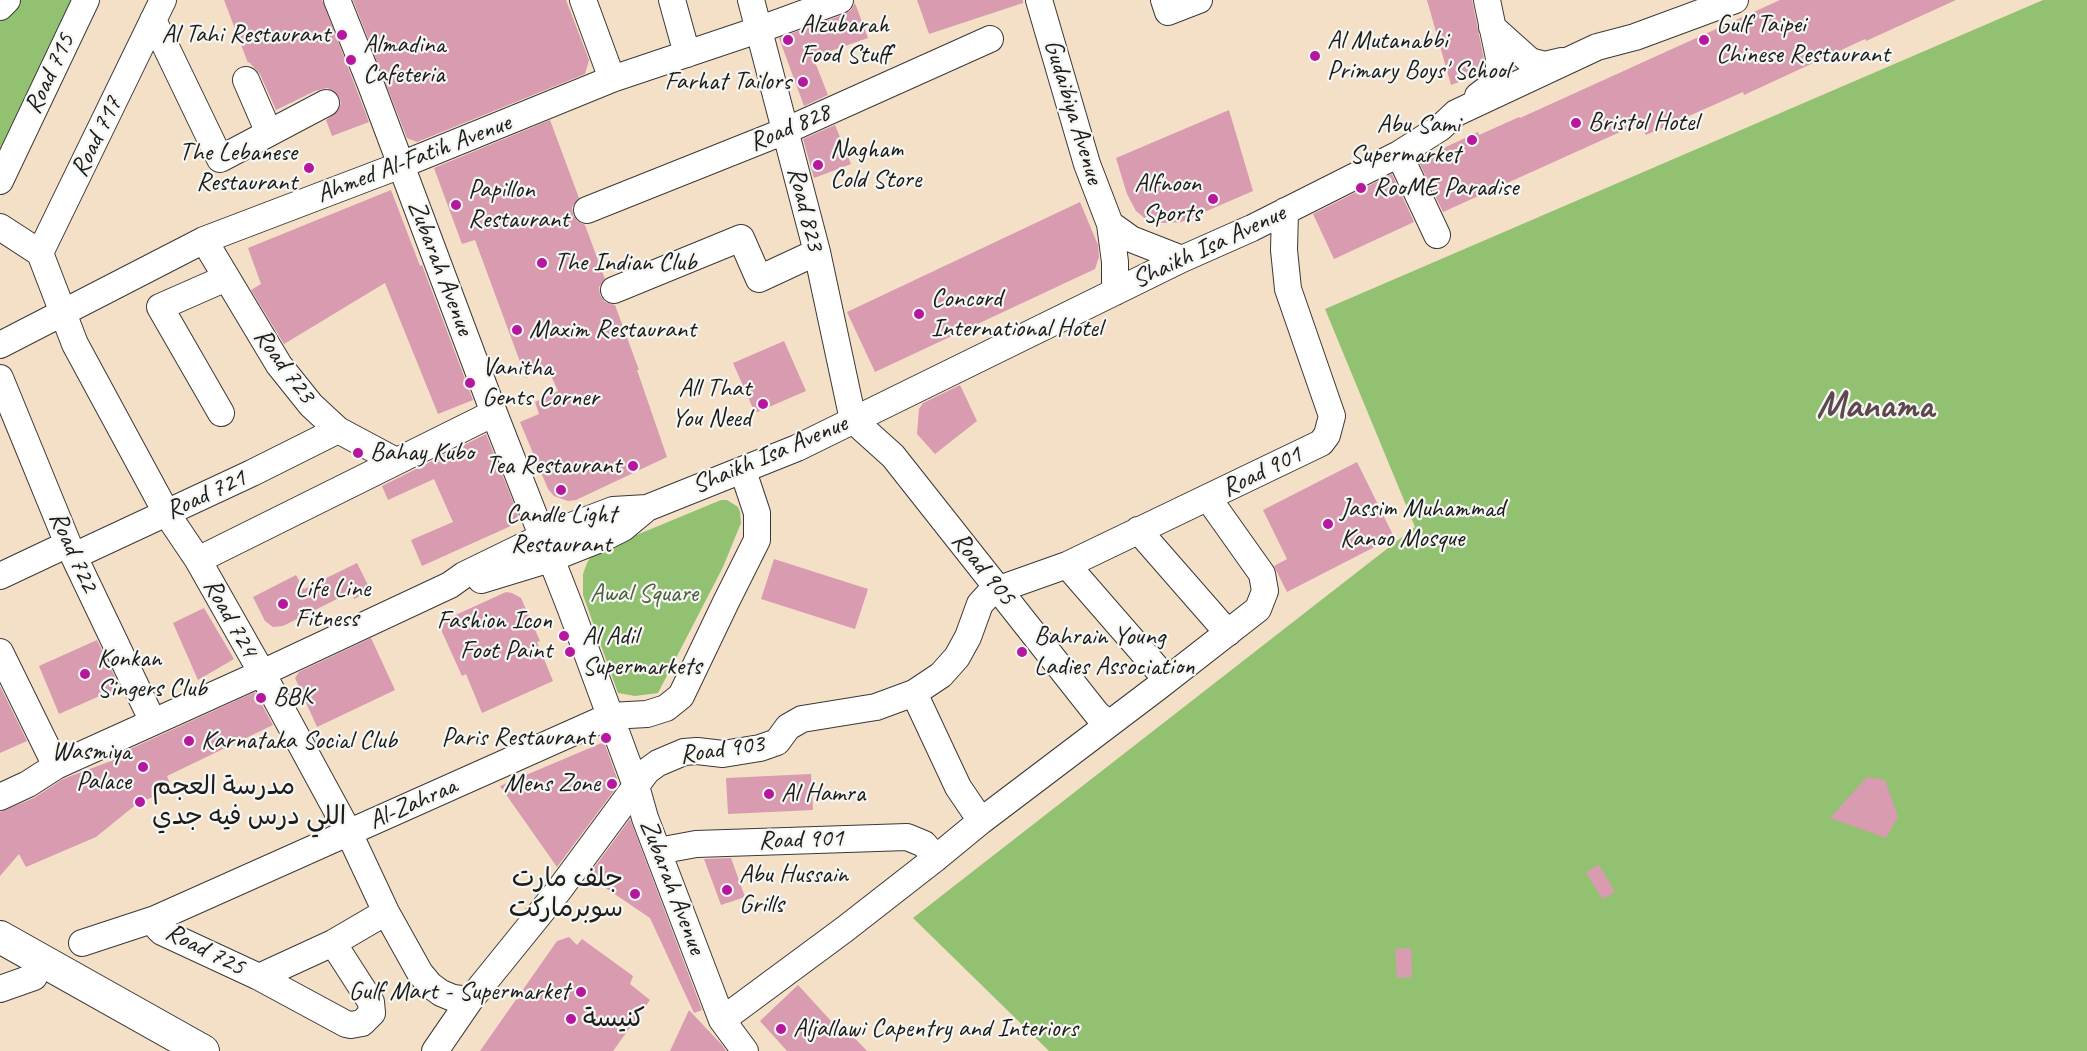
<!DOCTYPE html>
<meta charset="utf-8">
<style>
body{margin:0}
canvas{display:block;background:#f4dfc7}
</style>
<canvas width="2087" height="1051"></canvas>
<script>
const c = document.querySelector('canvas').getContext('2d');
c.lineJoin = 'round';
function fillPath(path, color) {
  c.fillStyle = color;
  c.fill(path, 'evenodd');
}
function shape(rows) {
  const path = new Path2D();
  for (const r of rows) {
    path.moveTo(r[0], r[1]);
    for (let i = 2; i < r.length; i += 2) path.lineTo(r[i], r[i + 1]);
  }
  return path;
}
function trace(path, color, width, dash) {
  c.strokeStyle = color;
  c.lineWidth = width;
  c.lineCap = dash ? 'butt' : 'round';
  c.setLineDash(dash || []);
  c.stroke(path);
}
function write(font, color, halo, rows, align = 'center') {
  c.font = font + ' Caveat,"Playpen Sans Arabic",sans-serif';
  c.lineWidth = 4.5;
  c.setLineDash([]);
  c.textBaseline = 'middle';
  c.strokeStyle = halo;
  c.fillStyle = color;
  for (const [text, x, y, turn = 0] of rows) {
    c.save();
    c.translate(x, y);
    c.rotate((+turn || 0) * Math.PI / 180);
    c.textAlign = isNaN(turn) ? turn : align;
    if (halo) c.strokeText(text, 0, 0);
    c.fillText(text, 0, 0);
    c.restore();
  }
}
const green = shape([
 [0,0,79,0,0,171],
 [2043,0,2087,0,2087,1051,1049,1051,913,918,1415,527,1325,309],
 [721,500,727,500,738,507,740,512,741,523,723,567,658,693,635,696,618,693,583,595,583,574,587,563,593,553]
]);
const building = shape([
 [224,0,322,0,369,122,332,136,326,120,338,111,341,103,339,97,334,91,327,88,315,91,276,110,260,74,249,62,248,63],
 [353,0,566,0,589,60,585,74,417,142,407,138],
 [917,0,1023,0,1023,3,929,34],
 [1427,0,1472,0,1484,59,1470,78,1451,85],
 [1780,0,1956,0,1866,41,1865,39,1744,95,1743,92,1646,135,1640,123,1443,212,1418,160,1478,132,1479,135,1519,117,1520,118],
 [855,3,868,38,813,57,828,95,804,106,779,38,845,14,851,10],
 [1229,110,1253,191,1181,222,1164,223,1148,221,1136,211,1127,194,1116,158],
 [550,120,579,198,572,207,573,215,577,221,585,225,605,279,599,287,600,295,605,302,615,305,639,370,637,370,667,457,576,500,568,501,554,496,548,489,520,422,539,414,535,402,558,391,548,369,526,378,475,240,462,244,434,168],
 [835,125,851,164,814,178,803,139],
 [1392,174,1414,222,1334,259,1313,214],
 [391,190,420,266,422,265,473,400,438,414,385,283,284,344,251,290,261,284,248,248],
 [1080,202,1098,245,1099,257,1095,269,875,372,847,312],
 [784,341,806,391,755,413,733,363],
 [960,385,977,421,935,454,917,434,919,409,923,403],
 [486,434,518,514,517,520,513,525,422,566,411,540,453,522,434,479,388,500,382,486],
 [1357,462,1394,537,1287,592,1274,566,1287,559,1263,510],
 [774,559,868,589,855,629,761,599],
 [357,563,371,591,354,599,351,592,283,626,273,627,265,621,253,597,296,575,304,589],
 [506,592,512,593,521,598,540,641,537,642,553,681,482,713,466,674,462,676,438,623],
 [204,608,234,659,198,680,173,623],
 [371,638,395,690,317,727,295,678,299,672],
 [97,640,120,687,59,714,39,666],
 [0,686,27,741,0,753],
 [255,692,273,725,167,776,172,789,138,803,96,837,26,867,19,854,0,876,0,812,34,798,63,779,119,758,117,755],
 [604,742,619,784,557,867,500,786],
 [811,774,813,810,728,814,726,778],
 [1867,777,1885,780,1898,817,1886,838,1830,818],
 [630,819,702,1010,694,1013,650,918,588,876],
 [731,858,745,897,721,905,704,859],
 [1599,865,1615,892,1602,899,1586,872],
 [569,937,577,945,582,939,633,976,630,984,650,1000,613,1051,480,1051,557,941],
 [1411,948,1412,977,1397,978,1395,949],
 [798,985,843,1034,847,1030,867,1051,787,1051,760,1021],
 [689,1010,722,1045,726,1051,670,1051]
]);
const minor = shape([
 [337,0,371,85,494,413,570,607,636,786,645,818,722,1020,745,1051],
 [583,0,612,79],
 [672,0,687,54],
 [751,0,817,252,853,420,893,456,1097,714,1109,724],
 [1039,0,1087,164,1110,224,1115,262,1115,292],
 [1164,0,1168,12,1199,0],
 [0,7,7,0],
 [153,20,220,159,326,103],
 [1492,27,1530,61,1545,65,1562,61],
 [246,80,269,133],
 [1478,96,1499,80,1499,58,1487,0],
 [1399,154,1437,235],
 [0,181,86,0],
 [587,210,785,131,990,39],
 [1110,224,1131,239,1182,259],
 [0,227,40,253,75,344,167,514,198,560,262,673,349,833,386,912,420,973,430,985,441,993,453,998,470,1000],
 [204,240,279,365,311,405,338,430,396,461],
 [40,253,163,0],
 [614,290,741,238,759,279,817,252],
 [0,345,204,240,401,165,612,79,758,30,840,0],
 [0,378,68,544,153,722],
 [221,413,160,307,226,278],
 [1138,530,1228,633],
 [74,556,252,473,338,430],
 [198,560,494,413],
 [1067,565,1167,680],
 [0,576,68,544],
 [481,580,550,559,603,538,623,528,647,508],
 [0,652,56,766],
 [914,693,958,787,981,821],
 [0,797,28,784,56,766,262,673,450,585,464,575,542,537,613,510,647,508,797,448,1182,259,1252,228,1399,154,1440,128,1456,113,1597,47,1635,37,1735,0],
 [658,851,696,844,907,837,924,844,936,858],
 [155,919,158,928,162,932,259,977,346,1024,351,1025,362,1023,372,1013,371,1002,333,943],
 [82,943,155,919,610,716,647,714,666,708,681,696,726,602,757,540,757,513,743,471],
 [259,977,333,943,386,912],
 [0,989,34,977],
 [722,1020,845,929,936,858,981,821,1158,687,1258,609,1265,591,1262,574,1208,498],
 [435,1051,470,1000,559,890,647,771,658,763,684,752,697,751,723,754,760,748,777,742,788,727,802,719,876,707,914,693,941,675,957,657,968,637,980,604,991,592,1067,565,1321,443,1327,435,1332,416,1288,289,1284,250,1285,211]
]);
const major = shape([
 [0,937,203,1051]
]);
const markers = [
 [342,35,6,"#b5179e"],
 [788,40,6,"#b5179e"],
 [1704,40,6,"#b5179e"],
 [1315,56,6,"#b5179e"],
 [351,60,6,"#b5179e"],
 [803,82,6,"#b5179e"],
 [1576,123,6,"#b5179e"],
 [1472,140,6,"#b5179e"],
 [818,165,6,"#b5179e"],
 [309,168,6,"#b5179e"],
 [1361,188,6,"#b5179e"],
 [1213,199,6,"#b5179e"],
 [456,205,6,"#b5179e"],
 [542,263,6,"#b5179e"],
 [919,314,6,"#b5179e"],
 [517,330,6,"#b5179e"],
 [470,383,6,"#b5179e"],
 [763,404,6,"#b5179e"],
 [358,453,6,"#b5179e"],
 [633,466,6,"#b5179e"],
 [561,490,6,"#b5179e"],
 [1328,524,6,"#b5179e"],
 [283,604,6,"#b5179e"],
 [564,636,6,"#b5179e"],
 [570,652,6,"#b5179e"],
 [1022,652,6,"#b5179e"],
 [85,674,6,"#b5179e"],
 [261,698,6,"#b5179e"],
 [606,738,6,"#b5179e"],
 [189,741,6,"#b5179e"],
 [143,767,6,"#b5179e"],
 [612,784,6,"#b5179e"],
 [769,794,6,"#b5179e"],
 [140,802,6,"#b5179e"],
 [727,890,6,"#b5179e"],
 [635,894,6,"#b5179e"],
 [581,992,6,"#b5179e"],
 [571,1019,6,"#b5179e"],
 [781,1029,6,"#b5179e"]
];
const poiNames = [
 ["Alzubarah",800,25],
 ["Food Stuff",800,55],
 ["Gulf Taipei",1716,25],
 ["Chinese Restaurant",1716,55],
 ["Al Tahi Restaurant",330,35,"right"],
 ["Al Mutanabbi",1327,41],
 ["Primary Boys' School",1327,71],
 ["Almadina",363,45],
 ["Cafeteria",363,75],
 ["Farhat Tailors",791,82,"right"],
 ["Bristol Hotel",1588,123],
 ["Abu Sami",1460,125,"right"],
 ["Supermarket",1460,155,"right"],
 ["Nagham",830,150],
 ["Cold Store",830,180],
 ["The Lebanese",297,153,"right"],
 ["Restaurant",297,183,"right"],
 ["Alfnoon",1201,184,"right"],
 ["Sports",1201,214,"right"],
 ["RooME Paradise",1373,188],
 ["Papillon",468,190],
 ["Restaurant",468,220],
 ["The Indian Club",554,263],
 ["Concord",931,299],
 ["International Hotel",931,329],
 ["Maxim Restaurant",529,330],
 ["Vanitha",482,368],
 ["Gents Corner",482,398],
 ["All That",751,389,"right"],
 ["You Need",751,419,"right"],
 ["Bahay Kubo",370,453],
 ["Tea Restaurant",621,466,"right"],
 ["Jassim Muhammad",1340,509],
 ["Kanoo Mosque",1340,539],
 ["Candle Light",561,515,"center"],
 ["Restaurant",561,545,"center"],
 ["Life Line",295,589],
 ["Fitness",295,619],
 ["Fashion Icon",552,621,"right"],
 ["Foot Paint",552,651,"right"],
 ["Al Adil",582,637],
 ["Supermarkets",582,667],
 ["Bahrain Young",1034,637],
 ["Ladies Association",1034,667],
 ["Konkan",97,659],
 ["Singers Club",97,689],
 ["BBK",273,698],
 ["Paris Restaurant",594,738,"right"],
 ["Karnataka Social Club",201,741],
 ["Wasmiya",131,752,"right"],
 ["Palace",131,782,"right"],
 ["Mens Zone",600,784,"right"],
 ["مدرسة العجم",152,787],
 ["اللي درس فيه جدي",152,817],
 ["Al Hamra",781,794],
 ["Abu Hussain",739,875],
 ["Grills",739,905],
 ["جلف مارت",623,879,"right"],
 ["سوبرماركت",623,909,"right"],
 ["Gulf Mart - Supermarket",569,992,"right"],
 ["كنيسة",583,1019],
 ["Aljallawi Capentry and Interiors",793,1029]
];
const streetNames = [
 ["Road 715",50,74,-65],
 ["Gudaibiya Avenue",1073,112,73],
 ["Road 828",790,128,-23],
 ["Road 717",97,137,-64],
 ["Ahmed Al-Fatih Avenue",414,159,-21],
 ["Road 823",805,209,76],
 ["Shaikh Isa Avenue",1209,247,-25],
 ["Zubarah Avenue",440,268,69],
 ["Road 723",284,366,54],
 ["Shaikh Isa Avenue",770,455,-23],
 ["Road 901",1262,472,-26],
 ["Road 721",206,495,-25],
 ["Road 722",73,552,66],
 ["Road 905",983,569,51],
 ["Road 724",230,618,61],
 ["Road 903",722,750,-8],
 ["Al-Zahraa",413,804,-24],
 ["Road 901",801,840,-2],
 ["Zubarah Avenue",672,887,69],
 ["Road 725",205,950,27]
];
const parkNames = [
 ["Awal Square",644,594]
];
const townNames = [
 ["Manama",1875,407]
];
fillPath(green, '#92c271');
fillPath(building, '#d99bb0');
trace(minor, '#3c3936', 28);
trace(major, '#3c3936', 34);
trace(minor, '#fff', 26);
trace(major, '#fff', 32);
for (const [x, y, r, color] of markers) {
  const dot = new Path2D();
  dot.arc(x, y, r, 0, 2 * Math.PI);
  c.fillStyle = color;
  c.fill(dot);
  trace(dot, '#f6f6f2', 2);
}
write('26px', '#1c1c1c', '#f6f6f2', poiNames, 'left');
write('26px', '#1c1c1c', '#f6f6f2', streetNames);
write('26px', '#4b5e3e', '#f6f6f2', parkNames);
write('bold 38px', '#5e4850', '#f6f6f2', townNames);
</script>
